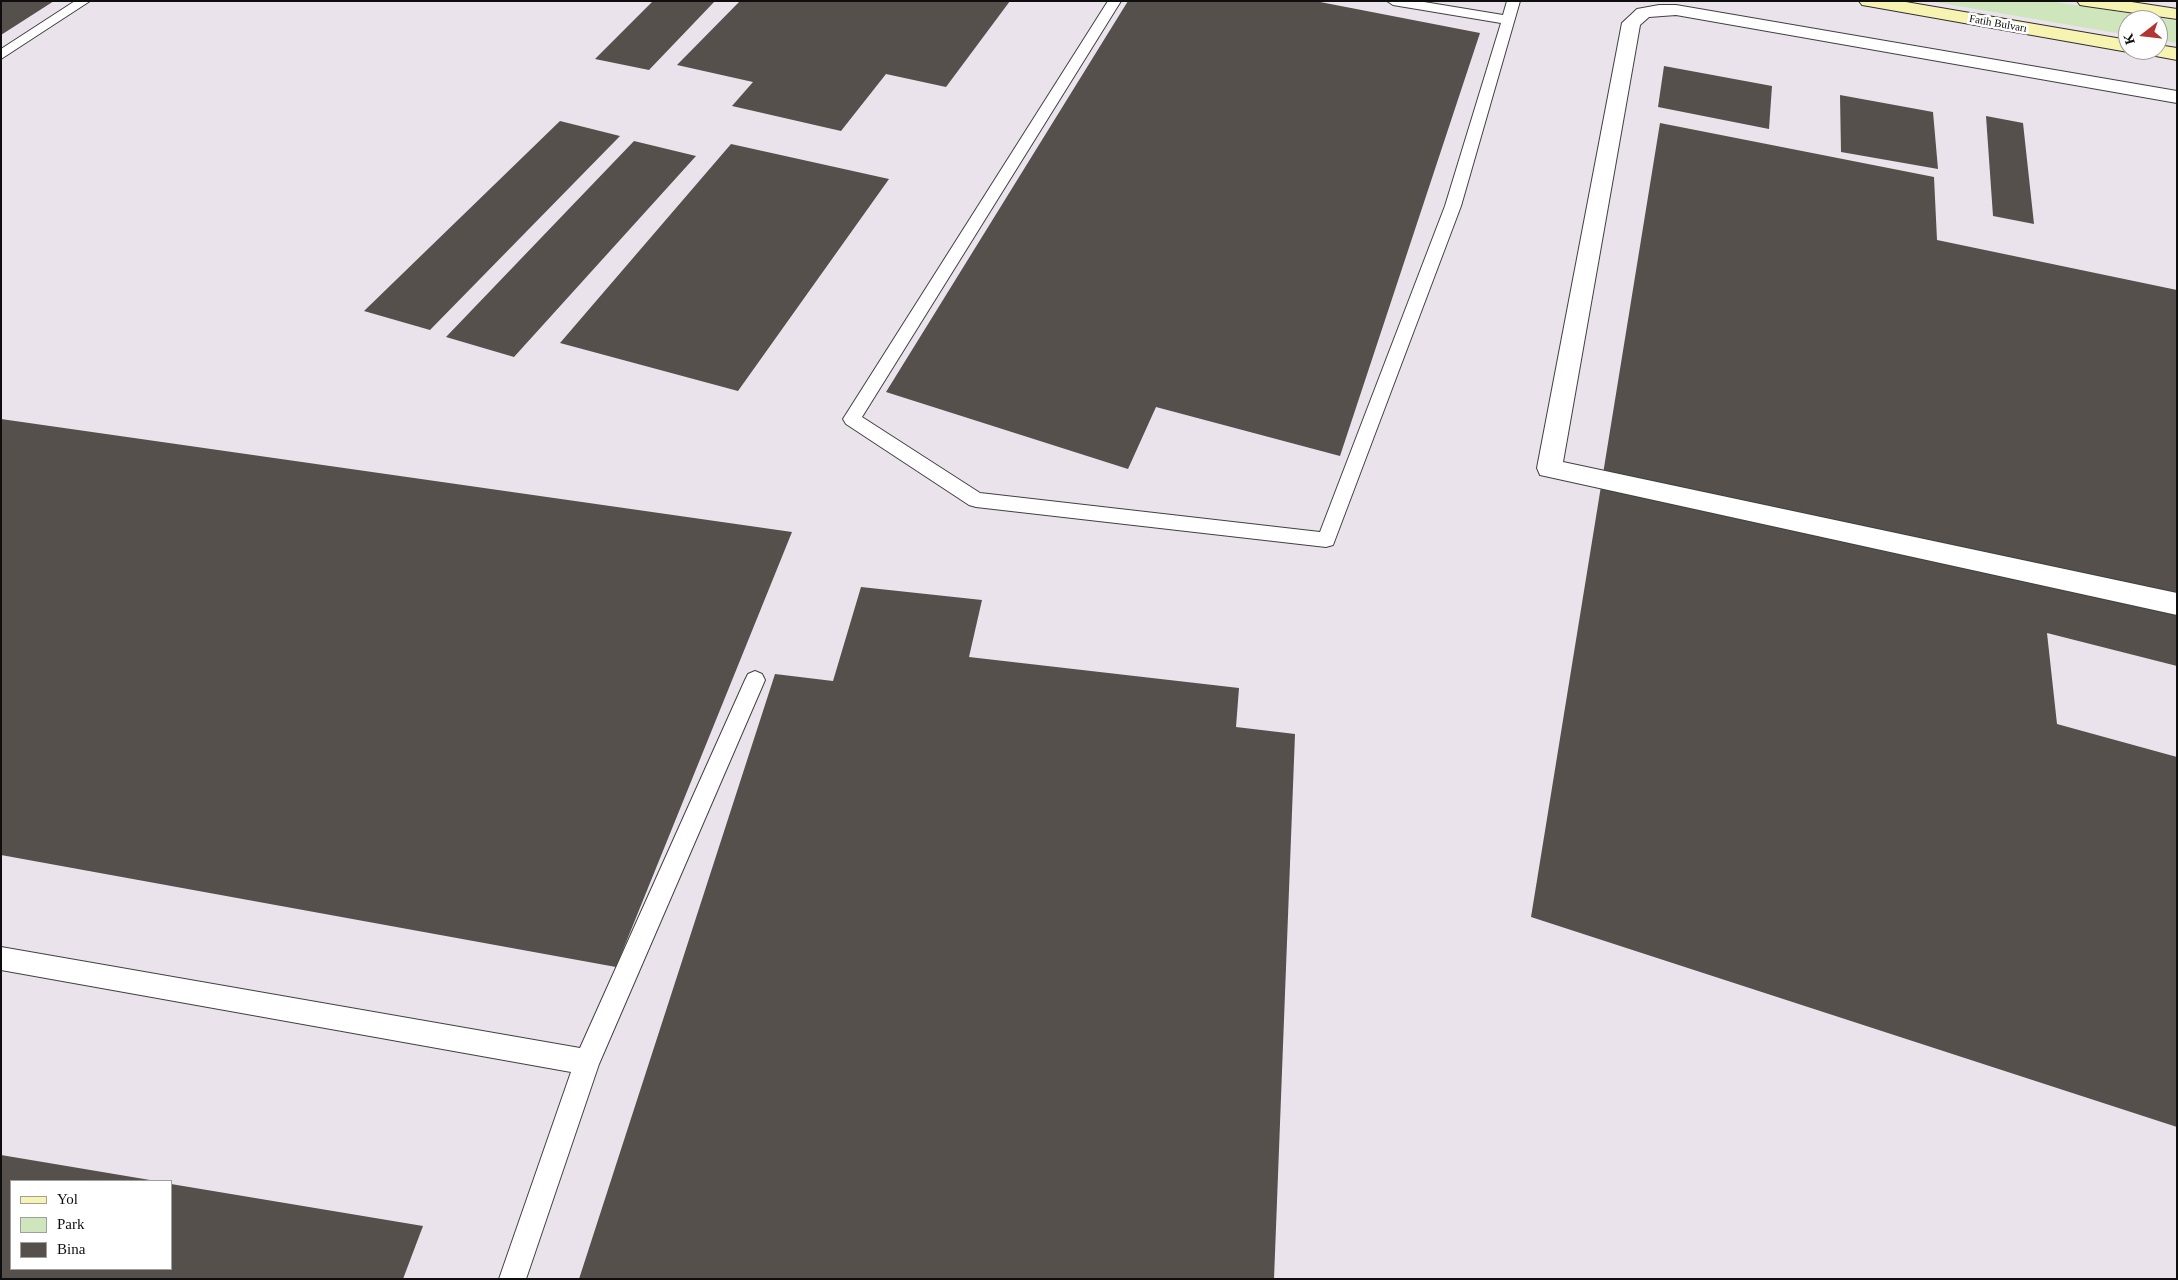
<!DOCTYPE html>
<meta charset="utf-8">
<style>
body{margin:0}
#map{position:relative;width:2178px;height:1280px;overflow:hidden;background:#fdfcf0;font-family:"Times New Roman",serif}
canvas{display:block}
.frame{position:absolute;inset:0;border:2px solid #0e0e0e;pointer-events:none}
.legend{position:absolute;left:10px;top:1180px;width:162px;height:90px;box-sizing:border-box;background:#fff;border:1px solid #9f9f9f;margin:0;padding:6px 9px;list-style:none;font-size:15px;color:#0e0e0e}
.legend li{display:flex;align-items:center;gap:10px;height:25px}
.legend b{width:25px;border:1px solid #9f9f9f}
.north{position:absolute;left:2118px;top:10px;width:50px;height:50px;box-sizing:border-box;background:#fff;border:1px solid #9f9f9f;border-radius:50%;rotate:254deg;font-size:14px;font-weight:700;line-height:20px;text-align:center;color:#0e0e0e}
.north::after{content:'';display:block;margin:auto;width:18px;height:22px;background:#b03533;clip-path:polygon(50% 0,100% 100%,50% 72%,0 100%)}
</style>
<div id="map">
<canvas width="2178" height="1280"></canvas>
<div class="frame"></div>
<ul class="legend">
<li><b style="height:6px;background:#f7f3b1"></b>Yol</li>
<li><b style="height:14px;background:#cfe5bc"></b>Park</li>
<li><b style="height:14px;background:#55504b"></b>Bina</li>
</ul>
<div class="north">K</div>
</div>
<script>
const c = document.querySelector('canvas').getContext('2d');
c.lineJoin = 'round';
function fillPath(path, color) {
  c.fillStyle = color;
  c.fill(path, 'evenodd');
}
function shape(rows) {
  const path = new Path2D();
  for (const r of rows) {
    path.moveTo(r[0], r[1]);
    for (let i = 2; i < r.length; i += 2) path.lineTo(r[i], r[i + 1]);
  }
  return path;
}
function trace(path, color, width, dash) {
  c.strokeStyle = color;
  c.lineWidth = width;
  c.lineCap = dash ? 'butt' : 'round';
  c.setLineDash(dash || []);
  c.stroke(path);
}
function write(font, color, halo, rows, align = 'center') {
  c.font = font + ' "Times New Roman",serif';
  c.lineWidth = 5;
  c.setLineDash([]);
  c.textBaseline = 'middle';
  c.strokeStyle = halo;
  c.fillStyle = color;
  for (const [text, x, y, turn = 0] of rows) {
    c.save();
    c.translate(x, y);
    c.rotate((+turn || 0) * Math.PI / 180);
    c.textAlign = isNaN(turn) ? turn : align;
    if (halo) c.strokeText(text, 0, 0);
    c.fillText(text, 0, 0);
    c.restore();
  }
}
const industrial = shape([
 [1,1,2177,1,2177,1279,1,1279],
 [2128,20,2158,20,2158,50,2128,50],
 [11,1181,171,1181,171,1269,11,1269]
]);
const green = shape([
 [1929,1,2049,1,2177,21,2177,43,2158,40,2158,20,2128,20,2128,35]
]);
const building = shape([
 [1,1,54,1,1,35],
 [653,1,715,1,649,70,595,59],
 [740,1,1010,1,946,87,886,74,841,131,732,106,753,82,677,65],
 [1128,1,1315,1,1480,33,1340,456,1156,407,1128,469,886,392],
 [1664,66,1772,86,1769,129,1658,107],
 [1840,95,1933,112,1938,169,1841,152],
 [1986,116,2023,123,2034,224,1993,216],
 [560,121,620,136,430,330,364,311],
 [1660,123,1934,177,1937,240,2177,290,2177,666,2047,633,2057,724,2177,757,2177,1127,1531,917],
 [634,141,696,156,514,357,446,337],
 [731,144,889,179,738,391,560,343],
 [1,419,792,532,616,967,1,855],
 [861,587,982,600,969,657,1239,688,1236,727,1295,734,1274,1279,579,1279,775,674,833,681],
 [1,1155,150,1180,11,1181,11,1269,171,1269,171,1184,423,1226,403,1279,1,1279]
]);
const service = shape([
 [75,1,90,1,1,59,1,49,75,1],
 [1108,1,1121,1,862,417,980,493,1320,532,1445,206,1501,23,1393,5,1387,1,1418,1,1503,15,1507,1,1520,1,1461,206,1333,545,1326,547,976,507,969,505,846,424,843,419,1108,1],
 [755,671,762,674,765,680,599,1064,526,1279,499,1279,571,1072,1,970,1,947,580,1048,745,680,748,674,755,671]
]);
const minor = shape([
 [1659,5,1676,5,2177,91,2177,103,1676,15,1649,17,1640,25,1563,462,2177,593,2177,615,1540,475,1537,468,1622,23,1637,9,1659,5]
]);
const secondary = shape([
 [1859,1,1900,1,2128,40,2128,50,2134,50,2128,52,1868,6,1862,5,1859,1],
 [2077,1,2125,1,2177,9,2177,19,2086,6,2080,5,2077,1],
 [2158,45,2177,48,2177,60,2145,54,2143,50,2158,50,2158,45]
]);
const farStreetnames = [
 ["Fatih Bulvarı",1998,24,10]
];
fillPath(industrial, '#ebe3eb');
fillPath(green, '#cfe5bc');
fillPath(building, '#55504b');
trace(service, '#414141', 2);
trace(minor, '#414141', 2);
trace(secondary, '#303030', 2);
fillPath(service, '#fff');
fillPath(minor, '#fff');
fillPath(secondary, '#f7f3b1');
write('11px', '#0e0e0e', '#fff', farStreetnames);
</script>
